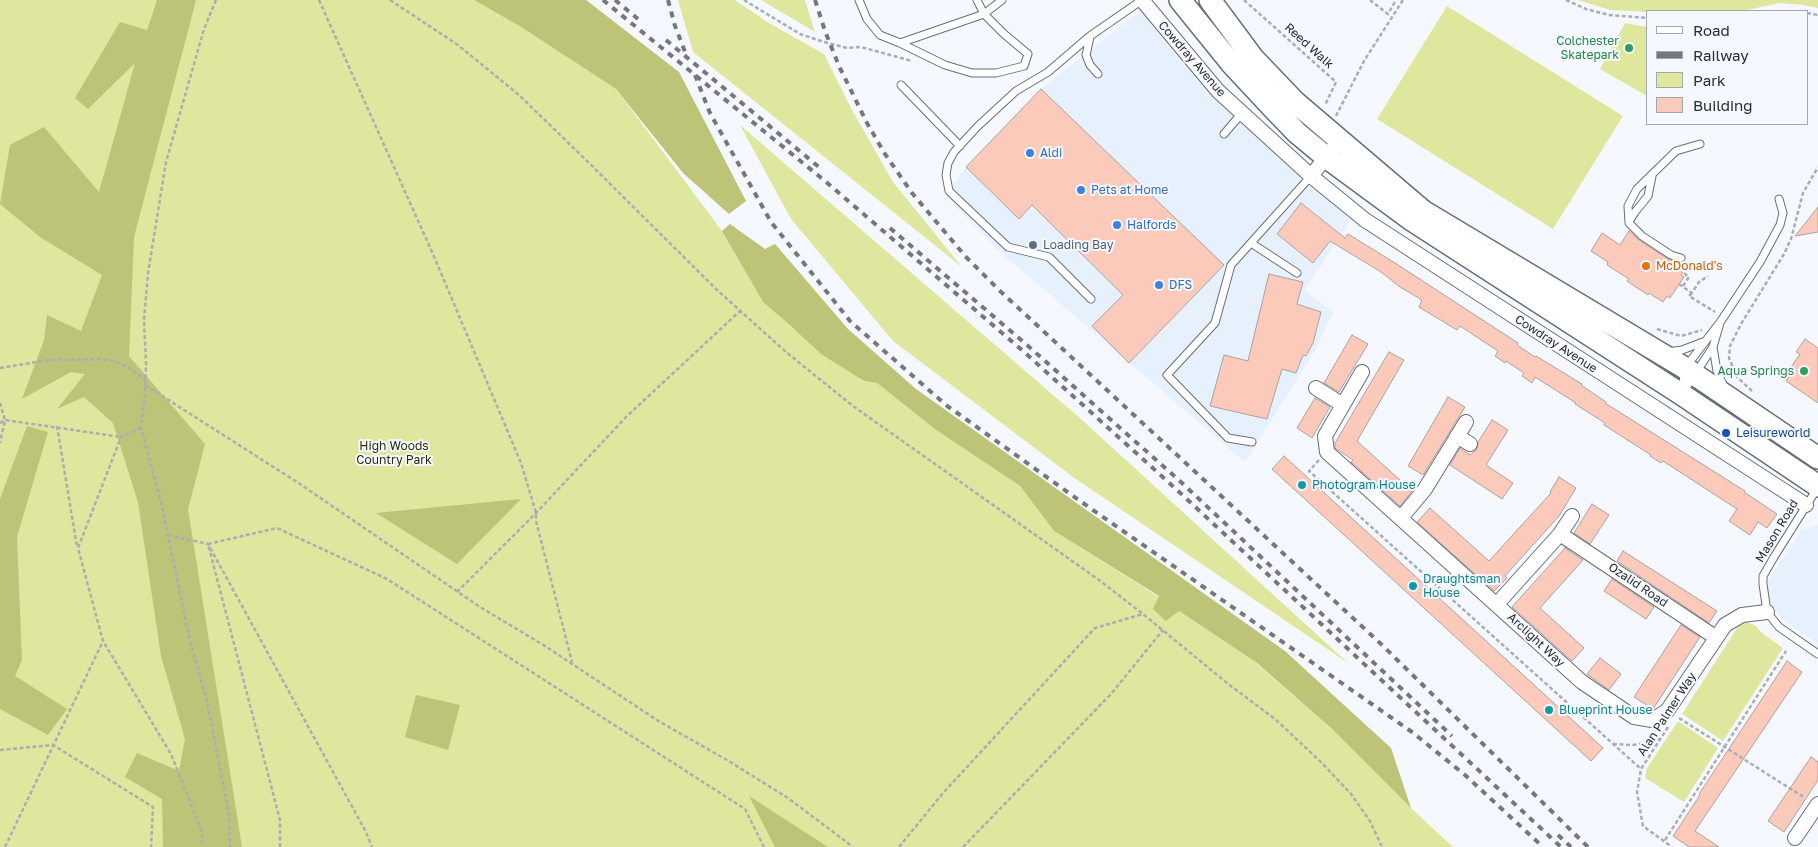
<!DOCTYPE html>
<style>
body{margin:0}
#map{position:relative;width:1818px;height:847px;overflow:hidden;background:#f5f9ff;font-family:"Golos Text",sans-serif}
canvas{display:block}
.legend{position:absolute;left:1646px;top:10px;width:162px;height:115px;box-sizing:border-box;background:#f5f9ff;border:1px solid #a3a7ac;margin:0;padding:6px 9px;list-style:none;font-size:15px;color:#292b2f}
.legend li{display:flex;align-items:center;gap:10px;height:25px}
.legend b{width:25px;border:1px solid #a3a7ac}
</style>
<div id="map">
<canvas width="1818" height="847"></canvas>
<ul class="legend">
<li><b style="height:6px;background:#fff"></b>Road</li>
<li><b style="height:6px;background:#75777c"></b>Railway</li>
<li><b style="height:14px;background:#dfe69d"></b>Park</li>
<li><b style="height:14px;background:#fbcaba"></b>Building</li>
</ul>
</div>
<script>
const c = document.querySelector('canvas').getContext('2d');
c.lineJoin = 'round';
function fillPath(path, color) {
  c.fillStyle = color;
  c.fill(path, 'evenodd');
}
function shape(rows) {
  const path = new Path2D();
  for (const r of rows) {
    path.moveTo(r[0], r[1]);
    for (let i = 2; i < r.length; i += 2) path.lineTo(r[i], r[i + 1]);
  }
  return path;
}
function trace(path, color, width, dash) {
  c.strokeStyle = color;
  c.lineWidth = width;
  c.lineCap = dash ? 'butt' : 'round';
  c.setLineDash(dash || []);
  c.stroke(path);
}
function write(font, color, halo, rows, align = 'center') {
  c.font = font + ' "Golos Text",sans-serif';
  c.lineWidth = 4;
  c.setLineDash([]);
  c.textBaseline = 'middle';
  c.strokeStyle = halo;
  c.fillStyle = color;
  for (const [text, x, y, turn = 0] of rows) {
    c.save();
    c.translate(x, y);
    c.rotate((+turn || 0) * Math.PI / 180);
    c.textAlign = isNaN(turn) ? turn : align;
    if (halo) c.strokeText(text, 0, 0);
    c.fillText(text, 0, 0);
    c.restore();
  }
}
const built = shape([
 [1140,11,1302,179,1351,220,1305,290,1333,312,1314,352,1245,462,999,251,946,196,966,167,1041,89],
 [1818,525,1818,644,1786,622,1774,610,1768,599,1768,588,1769,580,1801,530]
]);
const green = shape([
 [0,0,474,0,521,27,616,89,722,231,763,302,863,381,877,383,936,430,1020,486,1054,531,1159,597,1166,620,1179,611,1254,661,1336,733,1411,808,1453,847,0,847],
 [678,0,735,0,769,23,824,54,852,110,893,182,962,267,693,52],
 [761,0,805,0,815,32],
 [1578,0,1818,0,1818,8,1804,5,1780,3,1742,11,1706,10,1647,12,1610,10],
 [1447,6,1623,116,1553,229,1377,119],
 [1625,23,1647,27,1647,96,1600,69],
 [740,125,1081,419,1348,663,1073,477,893,341,791,219],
 [1745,622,1755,625,1762,633,1783,648,1723,741,1682,714,1739,625],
 [1678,721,1718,748,1684,802,1645,778,1647,768]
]);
const forest = shape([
 [157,0,196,0,134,237,129,356,205,444,188,509,242,847,163,847,162,799,125,777,137,753,179,771,185,739,161,656,138,502,113,423,84,397,57,409,85,374,71,372,22,399,44,340,47,315,81,331,102,275,40,237,0,204,10,145,44,127,99,192,135,63,88,109,75,98,120,22,147,30],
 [474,0,586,0,679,72,746,201,729,214,683,173,616,89,521,27],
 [730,224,765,249,775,244,848,329,916,389,1285,651,1391,748,1411,808,1333,730,1257,663,1179,611,1166,621,1153,609,1159,596,1054,531,1020,486,936,430,877,383,864,381,821,354,790,325,763,302,722,231],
 [27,426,48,432,17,537,22,660,15,676,67,709,48,735,0,709,0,499],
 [521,499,457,564,376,513],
 [416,695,460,705,448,750,405,737],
 [749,796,828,847,775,847]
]);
const building = shape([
 [1041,89,1224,265,1129,363,1092,326,1123,295,1032,205,1019,219,966,167,1041,89],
 [1301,203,1345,238,1348,234,1395,263,1518,343,1517,345,1535,357,1536,356,1582,384,1581,385,1606,402,1605,403,1745,491,1744,492,1777,514,1767,528,1758,522,1750,535,1729,521,1737,509,1663,461,1661,463,1650,456,1651,455,1604,425,1605,423,1575,404,1576,403,1535,377,1532,383,1522,376,1524,373,1506,361,1505,363,1495,356,1498,351,1460,326,1457,330,1419,307,1422,300,1400,287,1381,272,1330,241,1313,263,1277,234,1301,203],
 [1818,207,1818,232,1795,236,1818,207],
 [1629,231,1639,240,1668,259,1678,263,1686,268,1681,275,1684,277,1670,298,1667,296,1663,302,1649,293,1648,295,1627,281,1629,279,1607,265,1608,262,1591,251,1602,233,1620,245,1629,231],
 [1269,274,1303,282,1297,304,1321,312,1313,343,1306,356,1303,355,1296,373,1282,369,1267,419,1210,406,1224,355,1248,361,1269,274],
 [1352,335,1368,344,1339,392,1324,383,1352,335],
 [1805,339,1818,348,1818,403,1786,381,1792,372,1789,370,1800,354,1796,352,1805,339],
 [1389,352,1404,360,1357,441,1412,491,1400,506,1351,462,1353,460,1335,448,1335,443,1389,352],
 [1448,397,1465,407,1423,475,1408,466,1448,397],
 [1315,398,1330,407,1312,438,1297,428,1315,398],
 [1492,420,1508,430,1486,465,1513,483,1502,499,1450,465,1460,448,1470,455,1477,449,1478,442,1492,420],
 [1284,456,1603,748,1591,761,1272,469,1284,456],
 [1559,477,1576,488,1559,516,1505,576,1507,578,1494,591,1417,522,1430,508,1489,561,1551,493,1550,492,1559,477],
 [1592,504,1609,515,1590,544,1574,533,1592,504],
 [1565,548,1583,560,1540,608,1584,648,1572,661,1512,607,1565,548],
 [1623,551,1717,611,1709,623,1617,561,1623,551],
 [1612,579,1654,607,1646,619,1604,591,1612,579],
 [1681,625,1700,637,1653,709,1634,697,1681,625],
 [1600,658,1621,674,1609,690,1587,674,1600,658],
 [1787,661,1802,672,1695,831,1719,847,1689,847,1673,836,1700,795,1699,794,1787,661],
 [1811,757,1818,762,1818,780,1784,832,1768,821,1811,757]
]);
const path = shape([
 [216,0,204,29,166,162,148,273,144,320,146,363,145,394,141,428,161,502,190,641,207,701,229,814,230,847],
 [319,0,433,254,521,463,536,513,536,521,572,662],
 [390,0,458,45,519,95,586,160,716,289,786,352,853,406,1099,580,1143,614,1227,683,1275,719,1321,762,1351,794,1370,821,1382,847],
 [744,0,800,34,824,42,847,48,861,47,912,61],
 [1244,0,1336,82,1325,105],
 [1370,0,1388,14,1396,0],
 [1566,0,1586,9,1609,15,1647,18],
 [1807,13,1818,15],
 [1336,116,1364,61,1403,0],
 [1679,284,1692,293,1699,282,1708,276],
 [1683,286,1689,277,1685,274,1691,264],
 [1692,293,1689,296,1715,312],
 [1657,329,1681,336,1702,330],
 [0,368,49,360,101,359,113,361,128,367,145,379],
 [145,385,300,484,480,607,545,646,660,722,727,760,788,798,853,847],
 [1752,391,1737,377,1729,358,1730,346,1741,324,1784,254,1791,239,1803,193,1818,167],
 [0,403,5,420,0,443],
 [0,423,5,420,121,437],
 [57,426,77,547],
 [141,428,121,437,78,548,103,641,171,754,202,832,202,847],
 [1319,460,1309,471,1641,769],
 [168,535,208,544,366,832,372,847],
 [457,592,536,513,626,417,740,311],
 [1679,718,1805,798],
 [1668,727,1641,769,1637,792,1643,826,1672,847],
 [1613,744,1632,745,1647,743,1659,739],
 [0,750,53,745,153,807,151,847],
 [1665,840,1786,651],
 [5,847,103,641],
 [280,847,280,820,208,544,277,528,387,579,745,809,764,847],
 [899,847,943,793,1095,628,1143,614],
 [963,847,1111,694,1163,630]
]);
const lane = shape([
 [859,0,867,19,880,35,900,43,984,14,1002,0],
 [1090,37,1086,55,1090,65,1098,74],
 [900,43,945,65,972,73,996,73,1024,66,1028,54,1004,34,984,14,977,0],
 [901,85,960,146],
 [1224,134,1242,113],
 [1630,220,1635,212,1648,196,1652,176],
 [1251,243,1297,273],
 [1681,258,1671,255,1642,236,1629,223,1628,206,1637,189,1676,151,1700,144],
 [1091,299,1049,257,1008,247,949,191,946,175,948,163,954,152,978,126,1016,91,1048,72,1090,36,1142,0],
 [1713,347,1717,371,1724,387],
 [1668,352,1682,350,1703,342],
 [1682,391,1685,368,1721,321,1760,262,1780,225,1783,213,1779,199],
 [1683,392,1713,347,1720,323],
 [1252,442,1228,438,1167,375,1215,323,1231,265,1311,176],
 [1818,487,1774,557,1763,576,1763,584,1767,612,1779,627,1818,654]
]);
const street = shape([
 [1142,0,1218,91,1311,176,1365,220,1806,505],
 [1311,176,1339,141],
 [1362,372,1325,436,1327,452,1582,682,1634,717,1652,720,1667,711,1725,625,1742,615,1767,612],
 [1316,388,1343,405],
 [1457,436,1470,444],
 [1401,518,1425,489,1466,422],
 [1560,534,1572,516],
 [1497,604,1560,534,1715,637],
 [1795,838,1818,804]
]);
const primary = shape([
 [1180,0,1231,63,1272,107,1297,133,1326,157,1413,221,1681,394,1818,486],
 [1210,0,1253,58,1295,102,1423,211,1685,368,1818,458]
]);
const rail = shape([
 [603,0,825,181,1023,351,1176,489,1561,847],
 [615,0,638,19],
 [668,0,675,26,687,57],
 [815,0,825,31,839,66,867,123,885,154,912,193,966,257,999,290,1381,644,1588,847],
 [666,40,820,168],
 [695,75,710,113,771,222,850,321,946,405,1090,508,1412,732,1465,775,1543,847],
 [890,228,1027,345,1182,483,1452,736],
 [1558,835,1571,847]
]);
const markers = [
 [1629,48,5,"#2e9e5b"],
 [1030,153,5,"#3f7fe0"],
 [1081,190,5,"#3f7fe0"],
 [1117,225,5,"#3f7fe0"],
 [1033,245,5,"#5c6f8a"],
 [1646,266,5,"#e8710a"],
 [1159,285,5,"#3f7fe0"],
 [1804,371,5,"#2e9e5b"],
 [1726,433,5,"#1a4fb4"],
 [1302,485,5,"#0f9aa8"],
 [1413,586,5,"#0f9aa8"],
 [1549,710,5,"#0f9aa8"]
];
const leisureNames = [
 ["Colchester",1619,41],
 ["Skatepark",1619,55],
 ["Aqua Springs",1794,371]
];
const streetNames = [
 ["Reed Walk",1309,46,42],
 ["Cowdray Avenue",1192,59,49],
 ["Cowdray Avenue",1556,344,33],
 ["Mason Road",1777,531,-59],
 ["Ozalid Road",1638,585,34],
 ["Arclight Way",1536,640,43],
 ["Alan Palmer Way",1667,714,-57]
];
const shopNames = [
 ["Aldi",1040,153],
 ["Pets at Home",1091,190],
 ["Halfords",1127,225],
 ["DFS",1169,285]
];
const serviceNames = [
 ["Loading Bay",1043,245]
];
const foodNames = [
 ["McDonald's",1656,266]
];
const transitNames = [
 ["Leisureworld",1736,433]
];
const parkNames = [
 ["High Woods",394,446],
 ["Country Park",394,460]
];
const cultureNames = [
 ["Photogram House",1312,485],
 ["Draughtsman",1423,579],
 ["House",1423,593],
 ["Blueprint House",1559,710]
];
fillPath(built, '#e7f0fd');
fillPath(green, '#dfe69d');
fillPath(forest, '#bdc377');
fillPath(building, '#fbcaba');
trace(building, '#ada29e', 1);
trace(lane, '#686e76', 9);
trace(street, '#686e76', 16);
trace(primary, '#686e76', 24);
trace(path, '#aaadb2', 2.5, [4, 2.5]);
trace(lane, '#fff', 7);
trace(street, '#fff', 14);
trace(primary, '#fff', 21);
trace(rail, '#75777c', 4, [6, 6]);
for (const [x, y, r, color] of markers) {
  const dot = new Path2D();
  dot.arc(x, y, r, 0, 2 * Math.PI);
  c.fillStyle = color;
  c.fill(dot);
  trace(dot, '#f5f9ff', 2);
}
write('12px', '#27864d', '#f5f9ff', leisureNames, 'right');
write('12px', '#292b2f', '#f5f9ff', streetNames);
write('12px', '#366cbe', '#f5f9ff', shopNames, 'left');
write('12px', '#4e5e75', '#f5f9ff', serviceNames, 'left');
write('12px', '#c56008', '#f5f9ff', foodNames, 'left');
write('12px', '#164399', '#f5f9ff', transitNames, 'left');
write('12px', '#2b2d0b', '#f5f9ff', parkNames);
write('12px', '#0d838f', '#f5f9ff', cultureNames, 'left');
</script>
